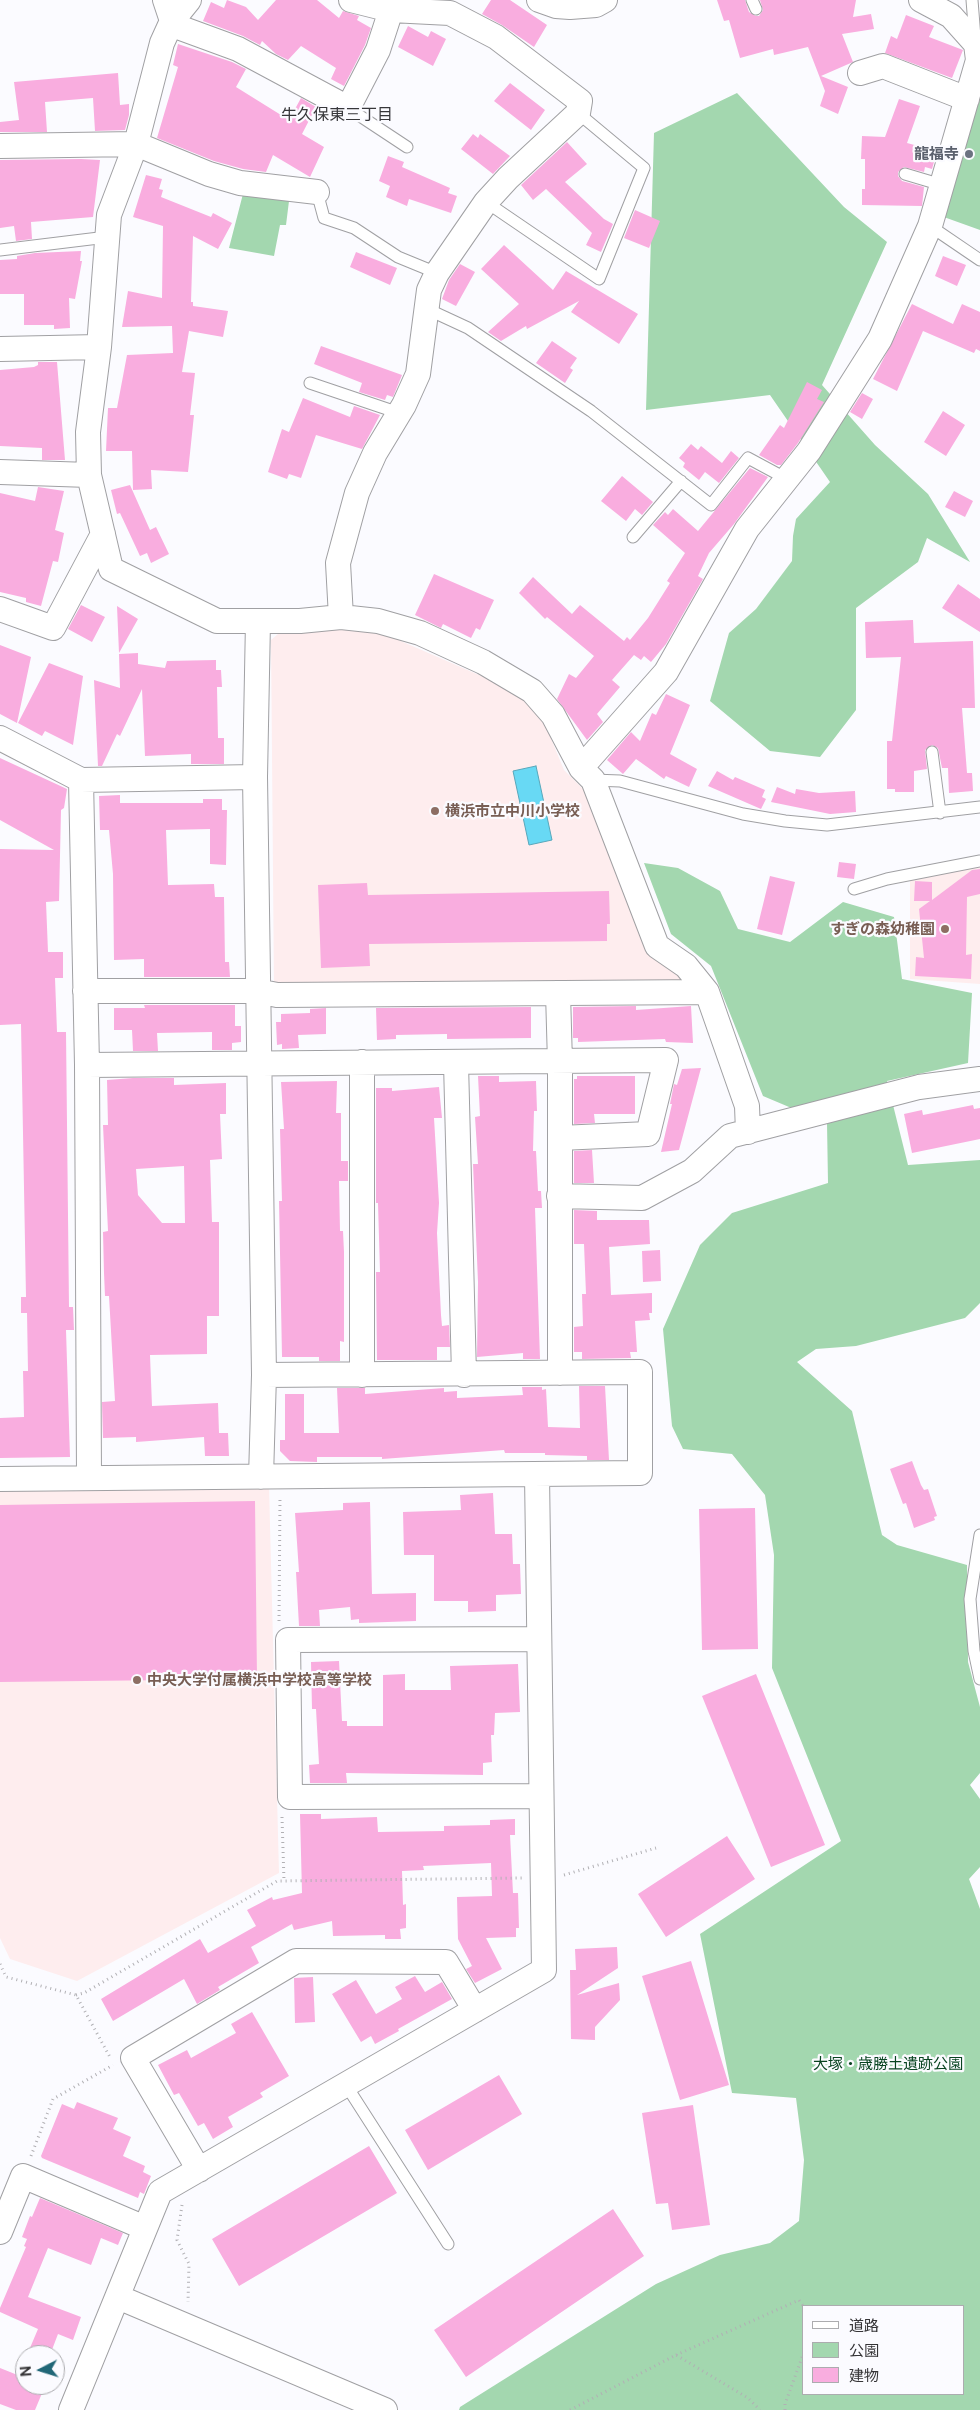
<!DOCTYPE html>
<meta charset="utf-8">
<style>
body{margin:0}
#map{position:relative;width:980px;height:2410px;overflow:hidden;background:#fbfbff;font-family:"Public Sans","Noto Sans JP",sans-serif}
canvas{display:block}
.legend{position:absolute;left:802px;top:2305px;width:162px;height:90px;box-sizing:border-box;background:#fbfbff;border:1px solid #acacaf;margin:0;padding:6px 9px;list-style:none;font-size:15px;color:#363537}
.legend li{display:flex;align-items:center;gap:10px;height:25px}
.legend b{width:25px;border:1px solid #acacaf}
.north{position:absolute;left:15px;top:2345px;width:50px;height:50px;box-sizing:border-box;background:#fbfbff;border:1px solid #acacaf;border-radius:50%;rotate:265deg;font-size:14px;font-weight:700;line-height:20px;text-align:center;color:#363537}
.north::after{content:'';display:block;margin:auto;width:18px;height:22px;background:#216777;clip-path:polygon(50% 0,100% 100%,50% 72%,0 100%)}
</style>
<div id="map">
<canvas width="980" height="2410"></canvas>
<ul class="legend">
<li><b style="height:6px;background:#fff"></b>道路</li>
<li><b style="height:14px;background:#a3d7af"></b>公園</li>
<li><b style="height:14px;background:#f9addf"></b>建物</li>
</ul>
<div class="north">N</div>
</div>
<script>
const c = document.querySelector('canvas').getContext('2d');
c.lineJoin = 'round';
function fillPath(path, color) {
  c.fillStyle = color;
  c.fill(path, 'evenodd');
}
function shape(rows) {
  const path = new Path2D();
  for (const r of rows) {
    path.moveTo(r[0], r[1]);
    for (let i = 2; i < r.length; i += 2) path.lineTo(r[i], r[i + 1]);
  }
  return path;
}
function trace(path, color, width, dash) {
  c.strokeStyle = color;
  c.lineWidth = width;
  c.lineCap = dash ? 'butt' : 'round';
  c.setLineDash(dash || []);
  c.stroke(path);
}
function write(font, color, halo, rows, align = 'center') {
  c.font = font + ' "Public Sans","Noto Sans JP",sans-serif';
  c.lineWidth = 4.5;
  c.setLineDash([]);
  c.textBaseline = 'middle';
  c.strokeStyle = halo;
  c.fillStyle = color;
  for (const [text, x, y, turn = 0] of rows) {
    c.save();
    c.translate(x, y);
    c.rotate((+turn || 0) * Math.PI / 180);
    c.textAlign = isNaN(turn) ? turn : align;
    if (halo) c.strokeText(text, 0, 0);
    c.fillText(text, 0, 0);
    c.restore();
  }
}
const education = shape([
 [338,628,387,635,486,678,532,705,545,724,564,770,594,800,676,969,691,986,274,989,271,640,278,634],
 [980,865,980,984,910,979,910,879],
 [269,1486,279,1873,77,1981,10,1959,0,1938,0,1487]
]);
const green = shape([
 [980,88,980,230,941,216],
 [737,93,844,207,887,242,822,385,875,445,928,494,970,562,927,538,918,562,856,608,856,710,820,757,770,751,710,701,729,633,756,609,792,561,793,536,796,519,830,482,770,395,646,410,654,133],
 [244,190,290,193,286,225,280,225,274,256,229,248],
 [644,863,678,868,720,891,738,929,790,942,843,902,894,917,902,979,972,993,968,1063,887,1081,908,1165,980,1160,980,1303,965,1318,856,1346,816,1349,797,1362,852,1411,882,1535,897,1545,967,1565,968,1662,980,1707,980,1773,970,1785,980,1799,980,1867,969,1879,980,1909,980,2410,459,2410,460,2407,656,2284,720,2255,770,2243,799,2221,804,2160,796,2098,732,2093,700,1934,841,1841,772,1668,774,1555,765,1495,732,1454,683,1449,672,1426,663,1329,700,1245,732,1213,828,1183,827,1123,763,1096,711,966,671,934],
 [804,2306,964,2306,964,2394,804,2394]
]);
const water = shape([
 [536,766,552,840,529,845,513,771,536,766]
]);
const building = shape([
 [227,0,246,7,258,20,276,0,317,0,339,18,343,11,359,16,357,20,371,28,365,45,344,86,331,79,336,68,301,46,288,60,276,54,262,41,260,45,243,36,203,21,211,2,224,8],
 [491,0,510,0,547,25,534,47,502,25,482,14],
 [717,0,745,0,749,12,756,16,759,16,763,10,760,0,856,0,853,17,871,14,874,29,842,34,853,62,821,76,848,87,838,114,820,106,825,91,808,47,774,55,773,49,740,58,729,20,724,21],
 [906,15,934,26,929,37,963,50,952,78,885,53,891,36,897,39],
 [408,26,428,37,431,31,446,39,433,66,398,47],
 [178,44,232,62,246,69,236,87,289,120,301,98,316,107,302,134,324,147,310,177,273,155,266,172,243,169,214,161,157,138,178,67,173,65],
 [118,73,120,105,129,104,129,115,125,130,95,131,93,98,45,102,47,132,0,132,0,122,19,120,14,82],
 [510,83,545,110,531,130,494,101],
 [899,99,920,106,907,143,937,151,932,169,925,167,924,172,904,167,898,172,898,176,902,181,924,187,922,206,862,205,862,189,865,189,865,159,861,159,862,136,885,137],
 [473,134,478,138,480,134,510,156,493,174,461,149],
 [567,142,587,164,565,182,604,219,613,224,601,252,586,245,592,233,546,189,533,200,521,185],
 [388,156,404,162,402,167,450,188,448,193,457,196,451,213,409,199,407,206,386,197,390,186,379,181],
 [81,159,100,160,93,217,31,222,32,239,16,241,14,226,0,228,0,160],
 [146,175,162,179,159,189,163,190,161,197,211,217,213,213,232,223,218,249,193,236,191,302,193,302,193,306,228,311,223,337,189,331,182,372,195,373,190,415,194,415,188,472,151,470,152,489,133,490,132,451,106,451,108,408,117,408,127,355,173,353,172,326,122,327,128,291,162,298,163,226,133,217],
 [635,210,660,221,649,248,624,238],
 [504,245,553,290,566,271,638,314,619,344,571,312,579,301,527,329,526,326,501,341,488,332,519,304,481,269],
 [81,251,80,261,82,261,75,299,69,298,70,328,54,329,54,325,24,325,24,294,0,294,0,260,17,259,17,256,35,253],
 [356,252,397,268,390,285,350,267],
 [943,256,966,265,957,286,935,276],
 [460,264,475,272,456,306,442,299,449,280],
 [912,304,953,324,962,304,980,312,980,351,976,349,974,353,923,331,897,391,873,379],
 [552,341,577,358,570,368,573,370,565,383,536,363],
 [321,346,402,375,393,397,387,395,385,400,359,392,362,383,314,364],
 [38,362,57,362,65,460,42,460,42,448,0,446,0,370,34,367,38,365],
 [807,382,822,390,817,399,824,402,798,443,781,465,777,465,759,455,780,425,784,428],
 [862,393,873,399,862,419,850,412],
 [303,398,350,417,354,406,380,415,362,449,316,435,301,478,289,474,287,479,268,472,282,429,289,432],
 [943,411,965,425,946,456,924,442],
 [691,444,698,450,701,446,722,463,731,451,739,458,719,483,705,472,699,480,683,467,685,463,679,458],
 [750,468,768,477,734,524,709,553,698,576,703,579,666,644,651,662,644,656,641,660,634,655,612,680,620,687,597,714,603,722,587,740,557,699,569,674,576,678,594,656,547,617,545,619,519,593,533,577,572,614,580,605,624,641,627,637,630,640,648,618,670,583,667,581,685,553,653,525,665,512,668,515,673,509,698,531],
 [622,476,653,502,642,515,635,509,626,521,601,501],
 [130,485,150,530,156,527,169,554,151,563,147,553,140,556,120,513,117,514,111,490],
 [38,487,64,491,55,530,64,533,58,562,53,561,41,606,26,602,26,598,0,592,0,493,35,501],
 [954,491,973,501,965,517,945,507],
 [434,574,494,600,480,630,476,628,471,638,443,624,441,628,415,615],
 [958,584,980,599,980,632,942,608],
 [81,605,105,617,92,642,68,629],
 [117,606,138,619,119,653],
 [913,620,914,643,973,641,975,708,962,708,967,773,972,773,973,791,949,793,948,768,942,768,938,748,932,745,925,750,927,769,914,771,914,792,895,792,895,789,887,789,887,741,892,741,901,657,866,658,865,622],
 [0,645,31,657,17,723,0,714],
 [138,653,138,664,165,668,167,661,216,660,216,670,221,670,222,687,217,687,218,738,224,738,224,764,191,764,191,754,145,756,142,689,120,736,117,734,102,766,98,766,94,680,120,688,119,654],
 [49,663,83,676,73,745,45,731,42,736,18,723],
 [666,694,690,705,670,754,697,769,689,787,666,776,664,779,636,759,623,774,607,760,631,732,640,741,652,713,656,715],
 [0,758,67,789,64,808,61,810,59,901,46,902,48,952,63,952,63,978,55,978,57,1032,66,1032,69,1307,73,1307,74,1330,66,1330,70,1457,0,1458,0,1418,24,1417,23,1371,28,1371,27,1313,21,1313,21,1297,26,1297,21,1024,0,1025,0,849,54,850,0,820],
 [717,771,733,780,735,777,765,790,762,797,766,799,761,809,708,786],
 [777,787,795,794,796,789,819,793,855,791,856,812,830,814,771,802],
 [120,795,120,803,203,803,203,799,222,799,222,810,227,810,226,865,210,864,210,829,166,830,168,885,214,884,215,897,224,897,225,962,229,962,230,977,144,977,144,959,114,960,113,874,109,830,100,830,99,796],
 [839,862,856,864,854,879,837,877],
 [980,869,980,894,967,897,966,955,972,954,971,979,915,976,916,957,924,958,919,909,930,901,914,901,915,881,932,882,932,900,972,870],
 [770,876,795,882,782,935,757,929],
 [367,883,368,895,609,891,610,924,607,924,607,941,369,944,370,966,321,968,318,885],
 [144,1005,235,1005,235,1026,241,1026,241,1042,232,1043,232,1050,212,1050,212,1032,157,1033,158,1051,133,1051,132,1030,114,1030,114,1008,145,1008],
 [636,1006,636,1010,691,1006,693,1043,666,1042,665,1039,578,1042,578,1038,573,1038,573,1007],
 [531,1007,531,1038,447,1039,447,1034,396,1035,396,1039,377,1040,376,1008],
 [326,1008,326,1034,298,1035,299,1048,282,1049,282,1044,277,1045,276,1022,281,1022,281,1014,310,1013,310,1009],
 [701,1068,679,1150,661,1152,672,1104,670,1104,674,1084,677,1085,682,1069],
 [478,1076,499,1076,499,1082,536,1081,537,1111,534,1111,533,1151,536,1151,538,1191,541,1191,542,1208,535,1208,540,1359,523,1359,523,1353,477,1357,478,1282,473,1164,478,1164,475,1117,480,1116],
 [577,1076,635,1076,635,1114,594,1114,595,1123,574,1124,574,1079,577,1079],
 [133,1078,174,1078,174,1085,226,1083,226,1114,220,1114,222,1159,210,1160,212,1222,219,1222,219,1316,207,1316,207,1354,150,1355,152,1406,218,1403,219,1433,228,1433,229,1456,205,1456,204,1437,136,1442,136,1437,103,1438,102,1402,115,1401,109,1296,105,1296,104,1273,103,1232,108,1231,103,1125,108,1125,107,1080],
 [184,1166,185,1223,162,1223,138,1195,136,1169],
 [337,1081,336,1113,341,1113,341,1161,348,1161,348,1181,339,1181,340,1231,343,1231,344,1252,344,1342,340,1341,340,1361,319,1361,319,1357,282,1357,279,1201,282,1201,280,1129,284,1129,281,1082],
 [439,1087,442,1118,434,1118,439,1203,437,1233,441,1315,442,1326,449,1325,450,1347,437,1347,437,1360,377,1360,376,1272,380,1272,378,1203,376,1203,376,1088,392,1088,392,1091],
 [973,1105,974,1109,980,1108,980,1139,912,1153,904,1114,922,1110,923,1115],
 [592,1150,594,1183,574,1183,574,1151],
 [574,1210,597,1211,597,1220,649,1220,650,1244,609,1247,611,1295,652,1293,652,1313,649,1313,650,1320,635,1321,637,1352,630,1352,631,1358,582,1359,582,1352,574,1352,574,1327,583,1326,582,1294,586,1294,584,1244,574,1244],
 [660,1250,661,1281,643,1282,642,1251],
 [579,1386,605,1386,609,1460,587,1460,587,1456,545,1455,545,1453,505,1453,504,1450,382,1459,382,1457,317,1457,317,1462,290,1461,280,1451,280,1440,285,1440,285,1394,304,1394,304,1433,339,1433,337,1388,365,1388,365,1394,444,1388,444,1392,457,1391,457,1398,523,1395,522,1387,542,1387,542,1390,546,1389,548,1427,580,1428],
 [912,1461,921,1485,924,1490,928,1489,937,1516,934,1517,935,1520,914,1528,906,1503,903,1504,890,1469],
 [493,1493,495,1534,512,1534,513,1564,520,1564,521,1594,496,1595,496,1611,468,1612,468,1601,434,1601,434,1555,404,1555,403,1512,461,1510,460,1495],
 [255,1501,257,1679,0,1682,0,1505],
 [370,1502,372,1594,416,1593,416,1621,359,1623,359,1619,351,1620,350,1607,319,1610,320,1626,299,1626,296,1572,299,1572,295,1513,343,1510,343,1503],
 [755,1508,758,1649,702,1650,699,1509],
 [339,1661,342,1721,347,1721,347,1726,383,1726,383,1675,405,1674,405,1690,451,1690,450,1666,518,1664,520,1712,495,1713,494,1735,491,1735,492,1762,483,1763,483,1775,346,1773,347,1783,310,1783,309,1765,319,1764,316,1709,312,1709,311,1662],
 [756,1674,825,1845,771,1867,702,1696],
 [300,1814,321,1814,321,1819,377,1817,378,1832,444,1831,444,1826,490,1825,490,1820,515,1819,515,1835,510,1835,513,1893,518,1893,519,1928,516,1928,516,1937,486,1938,502,1969,475,1983,466,1969,472,1966,458,1939,457,1897,492,1896,491,1863,423,1866,424,1870,402,1871,403,1905,406,1904,406,1928,400,1929,401,1939,385,1939,385,1935,333,1936,332,1921,294,1930,292,1924,251,1947,259,1963,218,1987,220,1990,197,2004,184,1979,113,2021,101,1999,200,1939,208,1953,256,1926,247,1910,272,1897,273,1900,302,1893],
 [727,1836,755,1879,666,1937,638,1894],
 [617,1947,618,1968,577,1995,619,1983,620,2000,595,2027,595,2040,571,2039,570,1970,576,1970,575,1949],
 [691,1961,729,2085,680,2100,642,1976],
 [415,1976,425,1992,442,1982,452,1999,398,2029,399,2031,375,2044,371,2036,361,2042,332,1994,356,1980,376,2014,402,1999,395,1987],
 [313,1977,315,2022,295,2023,294,1978],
 [252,2012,289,2076,260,2093,263,2097,228,2117,233,2127,213,2139,204,2123,198,2126,179,2093,174,2095,158,2065,187,2050,191,2058,236,2033,231,2024],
 [499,2075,522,2114,428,2170,405,2130],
 [77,2102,118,2118,113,2129,131,2137,123,2156,145,2166,143,2172,151,2176,144,2194,140,2192,138,2198,42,2158,41,2156,62,2104,74,2109],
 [693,2105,710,2225,672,2230,668,2203,656,2204,642,2113],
 [369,2146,397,2193,239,2286,212,2239],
 [40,2198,123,2233,118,2245,101,2238,91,2265,48,2248,28,2297,81,2317,73,2340,58,2334,50,2355,27,2355,38,2329,0,2312,0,2308,26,2247,24,2246,27,2239,22,2237,30,2216,32,2217],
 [613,2209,644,2256,466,2377,434,2330],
 [0,2368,25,2378,25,2385,45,2386,35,2410,16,2410,0,2404]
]);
const path = shape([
 [279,1621,280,1497],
 [282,1817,284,1881],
 [564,1875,656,1848],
 [0,1964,6,1977,76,1995,111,2059],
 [76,1995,84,1993,277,1881,523,1878],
 [31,2156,53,2099,113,2065],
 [182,2205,177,2240,189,2264,188,2302],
 [676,2355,799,2300,804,2307],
 [570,2410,676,2355,748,2398,760,2410],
 [785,2410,785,2404,804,2352]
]);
const lane = shape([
 [752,0,756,9],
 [972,0,975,38],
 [348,108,407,147],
 [905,174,942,185],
 [317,192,324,218,354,228,398,257,437,273],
 [486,202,599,279,644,168,578,113],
 [930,226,980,260],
 [0,250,107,237],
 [427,309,468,328,591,411,711,505,748,458,787,479],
 [310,383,399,413],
 [633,537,681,481],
 [932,752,940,813],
 [593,780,620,781,743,814,785,821,827,825,980,807],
 [854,889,887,879,980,861],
 [980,1535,970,1599,974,1651,980,1679],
 [346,2085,448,2244]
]);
const street = shape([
 [165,0,172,21,178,27,238,49,348,108,378,50,391,10],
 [189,0,172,21,162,43,136,144,109,215,99,347,88,432,89,475,111,569,217,621,300,621,341,617,378,621,420,633,483,662,532,691,553,715,581,768,593,780,657,946,686,966,707,992,747,1106,748,1132],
 [539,0,556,6,570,7,596,5,605,0],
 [860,73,883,66,967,99],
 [0,146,136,144,209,174,240,183,317,192],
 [0,349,99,347],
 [0,472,89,475],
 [0,609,53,628,103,534],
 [341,617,338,563,357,493,375,453,404,405,418,374,429,290,437,273,486,202,508,178,578,113,580,101,496,37,450,13,391,10,351,0],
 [258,621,255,777,264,1375,261,1477],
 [0,738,81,780,255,777],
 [581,768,666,672,747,529,809,451,880,339,930,226,978,60,976,44,951,16,921,0],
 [81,780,87,1065,89,1477],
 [85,991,257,991,277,995,707,992],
 [558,993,560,1063,560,1373],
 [456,1063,464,1375],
 [87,1065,666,1060,648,1134,560,1138],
 [559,1196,642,1198,692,1171,730,1136,919,1087,980,1079],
 [362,1375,362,1062],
 [0,1479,640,1473,640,1372,264,1375],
 [539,1639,288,1640,290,1797,541,1796],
 [199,2170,133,2058,296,1961,446,1962,475,2010],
 [0,2232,23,2176,145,2228],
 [118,2297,385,2410],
 [71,2410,160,2192,544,1970,537,1475]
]);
const markers = [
 [969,154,5,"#6b7280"],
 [435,811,5,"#8d6e63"],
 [945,929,5,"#8d6e63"],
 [137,1680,5,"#8d6e63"]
];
const worshipNames = [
 ["龍福寺",959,154]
];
const educationNames = [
 ["横浜市立中川小学校",445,811],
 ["すぎの森幼稚園",935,929,"right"],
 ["中央大学付属横浜中学校高等学校",147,1680]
];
const parkNames = [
 ["大塚・歳勝土遺跡公園",888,2064]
];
const neighbourhoodNames = [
 ["牛久保東三丁目",337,115]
];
fillPath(education, '#feedee');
fillPath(green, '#a3d7af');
fillPath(water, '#68d9f4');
trace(water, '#59a8bb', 1);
fillPath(building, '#f9addf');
trace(lane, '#a0a0a3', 13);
trace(street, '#a0a0a3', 26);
trace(path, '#b1b0b4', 3, [1, 4]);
trace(lane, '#fff', 11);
trace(street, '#fff', 24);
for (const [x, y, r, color] of markers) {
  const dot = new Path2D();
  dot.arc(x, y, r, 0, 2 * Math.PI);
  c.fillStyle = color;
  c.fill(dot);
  trace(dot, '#fbfbff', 2);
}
write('bold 15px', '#5b616d', '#fbfbff', worshipNames, 'right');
write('bold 15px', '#785e54', '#fbfbff', educationNames, 'left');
write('15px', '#094421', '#fbfbff', parkNames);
write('16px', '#37373a', '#fbfbff', neighbourhoodNames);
</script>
